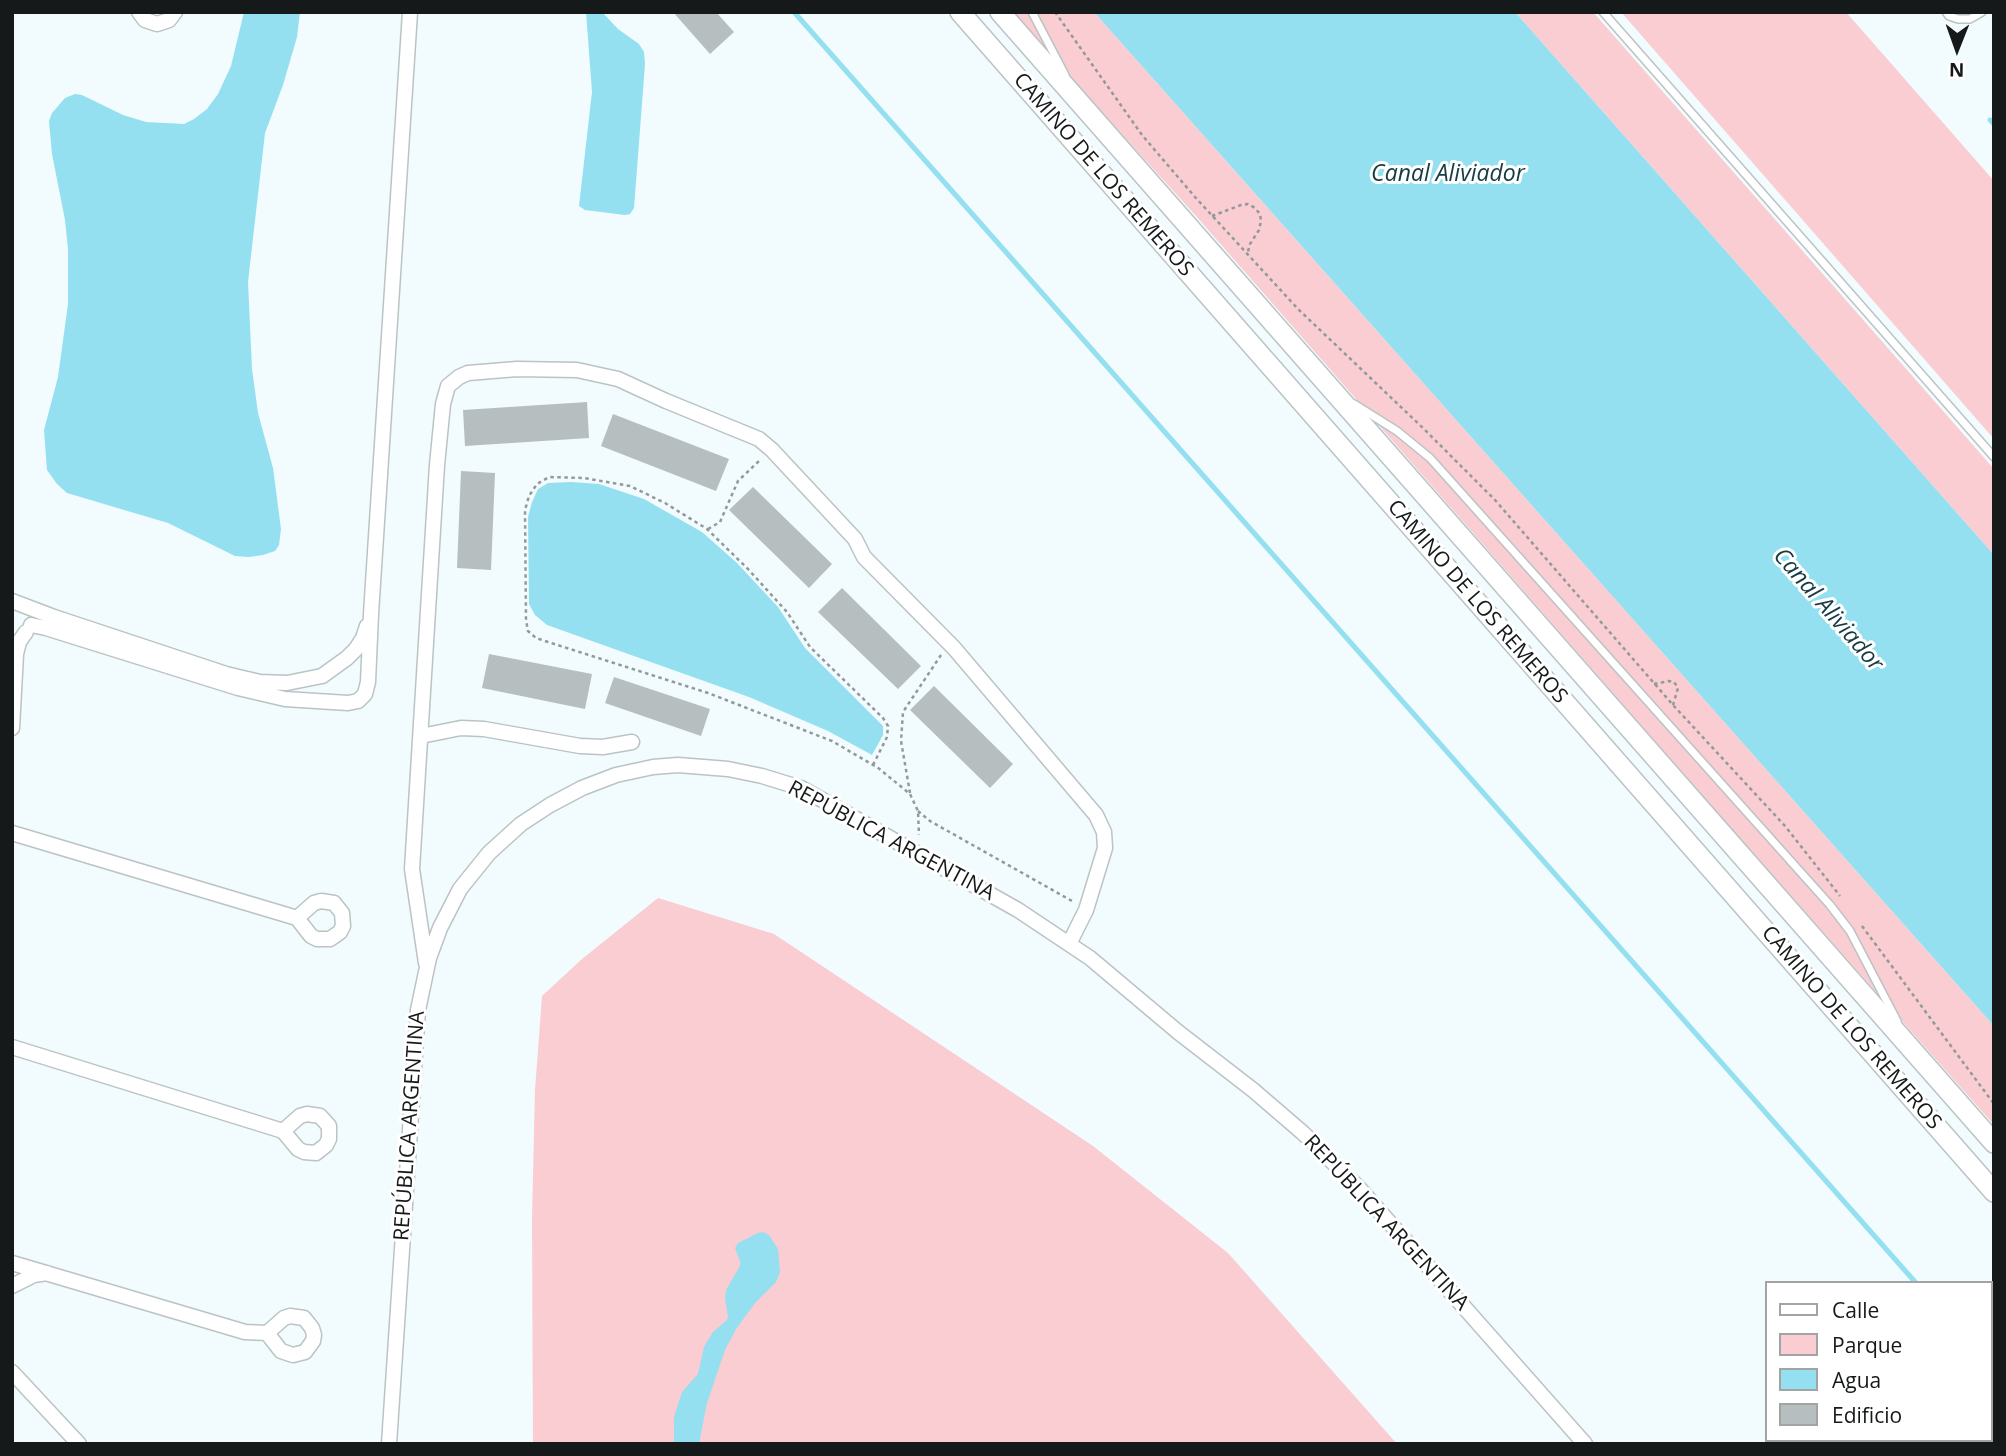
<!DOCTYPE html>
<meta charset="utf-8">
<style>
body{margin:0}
#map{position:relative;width:2006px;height:1456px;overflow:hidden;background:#f2fbfd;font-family:"Open Sans",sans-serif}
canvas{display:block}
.frame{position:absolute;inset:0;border:14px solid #16191a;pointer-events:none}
.legend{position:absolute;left:1765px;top:1281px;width:228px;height:161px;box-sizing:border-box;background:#fff;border:2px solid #a2a3a3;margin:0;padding:9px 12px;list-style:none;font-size:21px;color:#16191a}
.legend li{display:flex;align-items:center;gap:14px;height:35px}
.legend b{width:35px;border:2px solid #a2a3a3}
.north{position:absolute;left:1922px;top:14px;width:70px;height:70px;-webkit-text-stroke:5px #fff;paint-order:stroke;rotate:181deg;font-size:19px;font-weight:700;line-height:28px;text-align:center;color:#16191a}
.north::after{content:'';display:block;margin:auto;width:24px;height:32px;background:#16191a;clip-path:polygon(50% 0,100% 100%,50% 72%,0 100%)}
</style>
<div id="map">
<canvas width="2006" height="1456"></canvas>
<div class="frame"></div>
<ul class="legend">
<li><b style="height:9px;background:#fff"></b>Calle</li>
<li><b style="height:19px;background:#f9cdd1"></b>Parque</li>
<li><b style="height:19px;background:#94e0f0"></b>Agua</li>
<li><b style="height:19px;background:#b6bec0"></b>Edificio</li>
</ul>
<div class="north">N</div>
</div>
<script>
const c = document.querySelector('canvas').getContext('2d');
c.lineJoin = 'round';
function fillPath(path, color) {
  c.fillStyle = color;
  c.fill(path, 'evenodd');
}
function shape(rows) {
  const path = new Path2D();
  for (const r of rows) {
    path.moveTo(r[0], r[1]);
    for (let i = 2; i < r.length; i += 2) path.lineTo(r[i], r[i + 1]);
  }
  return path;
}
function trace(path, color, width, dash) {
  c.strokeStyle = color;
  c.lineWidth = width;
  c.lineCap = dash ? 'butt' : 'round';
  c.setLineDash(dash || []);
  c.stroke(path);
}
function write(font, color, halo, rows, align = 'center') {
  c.font = font + ' "Open Sans",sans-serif';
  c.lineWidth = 6;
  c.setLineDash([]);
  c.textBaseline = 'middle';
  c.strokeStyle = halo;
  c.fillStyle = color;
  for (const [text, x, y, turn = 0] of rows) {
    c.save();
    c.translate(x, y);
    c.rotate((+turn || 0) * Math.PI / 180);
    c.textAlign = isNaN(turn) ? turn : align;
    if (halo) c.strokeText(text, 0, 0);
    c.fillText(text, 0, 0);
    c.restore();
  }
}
const green = shape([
 [1011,12,1094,12,1994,1026,1994,1125,1731,828,1196,216],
 [1515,12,1593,12,1994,469,1994,555],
 [1621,12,1846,12,1994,181,1994,439],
 [658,898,774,934,1093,1146,1228,1253,1397,1444,533,1444,532,1219,535,1090,542,996,582,959]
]);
const water = shape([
 [244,12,300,12,297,37,283,85,265,133,248,282,252,369,258,413,273,468,281,529,279,545,275,551,263,555,249,557,235,556,168,523,67,493,57,484,47,470,44,430,58,377,68,304,68,249,65,220,52,154,49,121,52,113,65,98,75,94,82,95,123,115,146,122,184,124,194,119,207,109,218,94,231,66],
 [586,12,602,12,618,29,639,44,644,52,645,64,634,208,630,214,625,215,585,210,579,206,592,92],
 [1094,12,1515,12,1994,555,1994,1026],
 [571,482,599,484,644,499,702,532,737,563,778,607,805,648,883,726,883,735,872,755,828,731,749,697,547,625,535,615,529,604,528,517,532,502,538,489,548,483],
 [763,1232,769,1235,778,1249,780,1272,776,1282,755,1303,736,1329,725,1350,707,1403,699,1444,674,1444,674,1417,682,1392,698,1374,704,1347,713,1332,727,1320,728,1316,725,1299,726,1290,740,1266,740,1261,735,1248,738,1243,758,1233]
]);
const stream = shape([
 [794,12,1916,1283],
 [1990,120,1994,124],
 [1990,1366,1994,1370]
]);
const building = shape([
 [673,12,716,12,734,32,710,54],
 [587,402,589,438,465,446,463,410],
 [613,414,729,459,716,491,601,446],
 [461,471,495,473,491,570,457,568],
 [753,487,832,564,809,588,729,510],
 [842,588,921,666,898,689,818,612],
 [489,654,592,674,585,709,482,688],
 [614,677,710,709,701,736,605,703],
 [934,686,1013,764,990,788,910,710]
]);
const path = shape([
 [1055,12,1142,135,1195,197,1298,309,1424,429,1495,500,1673,705,1785,826,1840,896],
 [1212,216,1241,205,1248,204,1255,208,1260,214,1261,221,1259,230,1250,244,1247,255],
 [708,529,720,522,738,481,759,461],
 [1654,684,1669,681,1674,682,1678,688,1673,705],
 [873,765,887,737,888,726,883,718,810,647,787,612,748,569,707,529,665,503,630,486,584,478,549,477,537,484,529,496,525,510,526,620,528,631,536,638,548,642,708,693,832,741,873,765,877,767,910,794,918,811,919,835],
 [910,793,901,741,903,712,941,655],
 [918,811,930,821,1072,901],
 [1862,926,1994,1104]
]);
const service = shape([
 [1032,12,1065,75],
 [1603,12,1994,457],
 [1946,12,1949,16,1958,19,1970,19,1982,12],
 [1354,404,1397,431,1430,458,1830,905,1850,931,1897,1021],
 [1818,1442,1821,1444]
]);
const minor = shape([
 [139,12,145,20,157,24,169,20,175,12],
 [12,601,54,617,226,674,260,682,287,683,322,676,347,658,356,649,363,638,367,626],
 [31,625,46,628,238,688,285,699,348,703,358,701,365,694,368,682,371,614,410,12],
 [12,728,16,654,19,642,26,632],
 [421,736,461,728,484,729,580,746,603,747,632,742],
 [12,833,297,918],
 [321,901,334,903,342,913,343,926,340,932,330,939,317,939,311,936,297,918,314,903,321,901],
 [426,963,412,869,437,465,443,404,448,386,459,377,468,373,517,369,577,370,618,379,666,401,759,439,772,450,855,539,864,557,954,648,1096,815,1104,832,1105,848,1086,910,1069,944],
 [12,1047,283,1131],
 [307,1114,320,1116,329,1126,329,1139,326,1145,316,1153,304,1152,298,1149,283,1131,300,1116,307,1114],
 [12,1263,245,1332,267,1333],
 [12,1286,34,1275,47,1273],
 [290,1316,304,1318,312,1328,314,1335,313,1341,305,1352,293,1355,281,1351,267,1333,284,1318,290,1316],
 [12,1372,79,1444],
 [389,1444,418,1010,429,958,440,928,460,889,489,853,521,824,550,805,582,788,616,775,653,767,678,765,728,769,762,776,801,788,1018,910,1090,958,1178,1032,1253,1090,1303,1133,1358,1187,1585,1444]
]);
const secondary = shape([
 [960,12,1994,1192],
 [1000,12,1994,1143]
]);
const streetNames = [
 ["CAMINO DE LOS REMEROS",1103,175,49],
 ["CAMINO DE LOS REMEROS",1477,602,49],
 ["REPÚBLICA ARGENTINA",891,841,28],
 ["CAMINO DE LOS REMEROS",1851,1028,49],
 ["REPÚBLICA ARGENTINA",410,1126,-86],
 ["REPÚBLICA ARGENTINA",1386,1223,47]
];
const waterNames = [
 ["Canal Aliviador",1448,174],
 ["Canal Aliviador",1828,610,49]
];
fillPath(green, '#f9cdd1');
fillPath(water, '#94e0f0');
trace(stream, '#94e0f0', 5);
fillPath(building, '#b6bec0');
trace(service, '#bbc3c5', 10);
trace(minor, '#bbc3c5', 17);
trace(secondary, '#bbc3c5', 22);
trace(path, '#93999b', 2.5, [3.5, 3.5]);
trace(service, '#fff', 7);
trace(minor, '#fff', 14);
trace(secondary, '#fff', 19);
write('21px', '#16191a', '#fff', streetNames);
write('italic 23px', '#163b42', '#fff', waterNames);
</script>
